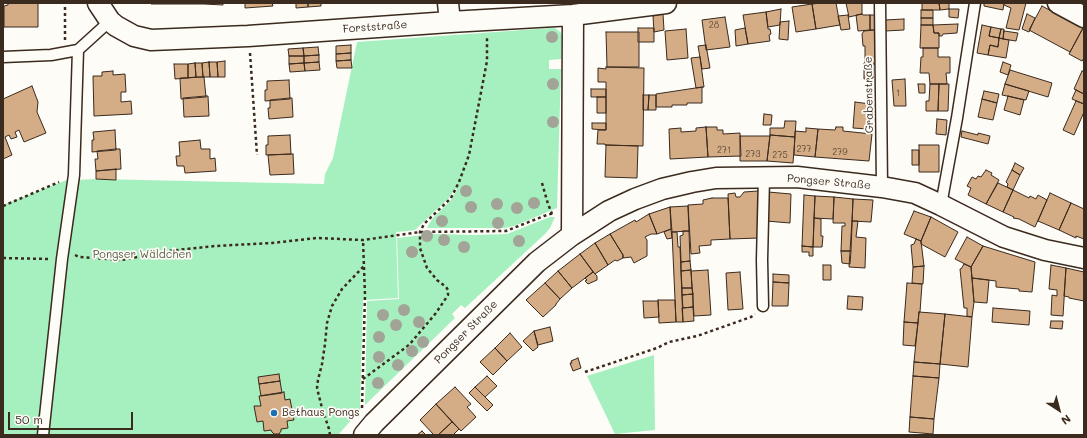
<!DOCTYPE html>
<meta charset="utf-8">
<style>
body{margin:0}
#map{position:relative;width:1087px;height:438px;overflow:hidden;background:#fdfcf7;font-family:Mali,sans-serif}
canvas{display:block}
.frame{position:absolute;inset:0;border:4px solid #3b2a1e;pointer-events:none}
.north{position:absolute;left:1039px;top:390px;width:40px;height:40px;-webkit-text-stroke:3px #fdfcf7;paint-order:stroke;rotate:144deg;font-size:11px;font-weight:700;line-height:16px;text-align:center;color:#3b2a1e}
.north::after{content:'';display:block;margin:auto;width:14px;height:18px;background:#3b2a1e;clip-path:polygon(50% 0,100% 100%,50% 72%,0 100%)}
.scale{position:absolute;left:8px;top:412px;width:125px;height:18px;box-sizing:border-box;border:2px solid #3b2a1e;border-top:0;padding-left:5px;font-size:12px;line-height:14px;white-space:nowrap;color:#3b2a1e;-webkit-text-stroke:3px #fdfcf7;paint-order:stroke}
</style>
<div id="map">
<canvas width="1087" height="438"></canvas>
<div class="frame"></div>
<div class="north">N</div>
<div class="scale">50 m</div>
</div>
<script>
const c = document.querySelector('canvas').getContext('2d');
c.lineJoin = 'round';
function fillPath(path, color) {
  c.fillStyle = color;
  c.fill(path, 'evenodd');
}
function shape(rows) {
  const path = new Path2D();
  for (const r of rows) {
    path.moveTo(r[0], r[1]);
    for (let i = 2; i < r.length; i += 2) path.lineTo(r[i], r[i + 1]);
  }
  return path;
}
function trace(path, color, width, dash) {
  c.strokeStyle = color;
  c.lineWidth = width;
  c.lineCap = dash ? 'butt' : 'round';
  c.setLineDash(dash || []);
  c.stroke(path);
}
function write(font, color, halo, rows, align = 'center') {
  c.font = font + ' Mali,sans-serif';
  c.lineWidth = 3.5;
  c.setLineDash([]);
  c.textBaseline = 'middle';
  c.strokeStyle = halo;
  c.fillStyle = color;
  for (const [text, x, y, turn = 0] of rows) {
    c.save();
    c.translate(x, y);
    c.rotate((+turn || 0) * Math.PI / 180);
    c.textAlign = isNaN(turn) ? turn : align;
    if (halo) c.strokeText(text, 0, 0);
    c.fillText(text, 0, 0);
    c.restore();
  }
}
const green = shape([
 [551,28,555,28,559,31,561,33,562,38,561,59,549,60,549,69,561,69,557,208,514,226,505,228,427,228,429,224,433,218,452,199,457,189,454,189,450,197,415,230,408,231,396,232,398,298,363,300,360,410,338,435,47,435,51,384,76,180,96,179,324,184,325,174,333,158,357,42],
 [72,178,39,435,3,435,3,205],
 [550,217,555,217,550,228,546,233,465,308,461,305,452,314,455,318,365,405,367,301,399,299,397,238,433,234,475,235,507,234],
 [654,355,655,430,615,434,587,376]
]);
const building = shape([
 [8,3,38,3,38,27,4,27,4,6,8,5,8,3],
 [151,3,169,3,169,4,151,4,151,3],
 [169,3,186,3,186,4,169,4,169,3],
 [186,3,204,3,204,4,186,4,186,3],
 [204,3,223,3,223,5,204,4,204,3],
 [245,3,272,3,273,6,245,8,245,3],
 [296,3,308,3,308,7,296,8,296,3],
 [308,3,321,3,321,6,308,7,308,3],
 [821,3,836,3,840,25,816,29,812,4,821,3],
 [846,3,862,3,862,14,849,17,846,3],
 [922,3,939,3,940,10,922,10,922,3],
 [939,3,949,3,949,9,940,10,939,3],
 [984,3,1004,3,1003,10,984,6,984,3],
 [1004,3,1026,3,1019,30,1006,28,1011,8,1004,5,1004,3],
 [812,4,816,29,796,32,792,7,812,4],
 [1042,6,1083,28,1070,52,1029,30,1042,6],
 [781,9,780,25,768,27,766,12,781,9],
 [949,9,959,9,958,18,949,17,949,9],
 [921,10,933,10,933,18,921,18,921,10],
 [766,12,768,29,770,29,771,34,769,35,770,41,748,44,743,15,766,12],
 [663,14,664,30,654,32,653,16,663,14],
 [862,14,863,15,870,15,870,30,858,31,856,15,862,14],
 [1027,14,1035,18,1029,32,1022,29,1027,14],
 [848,15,850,29,841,30,838,16,848,15],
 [870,15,878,15,878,30,870,30,870,15],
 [725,17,730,47,706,50,702,20,725,17],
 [921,18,933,18,933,25,921,25,921,18],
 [904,19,904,30,885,31,885,20,904,19],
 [789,21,788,40,779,39,780,22,789,21],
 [958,24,957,33,943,34,942,36,939,36,939,33,934,33,933,25,958,24],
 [921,25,933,25,934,33,939,33,939,48,920,48,921,25],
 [982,25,991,27,989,36,999,38,998,47,990,45,988,55,977,53,982,25],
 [991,27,1001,29,999,38,989,36,991,27],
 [638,28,654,28,654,42,638,42,638,28],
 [745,28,748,44,736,46,735,30,745,28],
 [1083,28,1084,29,1084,58,1082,61,1069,54,1083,28],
 [686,29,688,58,667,60,665,31,686,29],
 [1001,29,1004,29,1003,39,999,38,1001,29],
 [875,30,877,64,873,64,873,78,864,79,864,63,865,63,865,46,863,46,862,34,864,31,875,30],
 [1004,31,1018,33,1016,41,1003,39,1004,31],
 [606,32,639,32,639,67,607,67,606,32],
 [999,38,1009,40,1006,58,988,55,990,45,998,47,999,38],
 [351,45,351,53,336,54,336,46,351,45],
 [706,45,710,68,702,69,698,46,706,45],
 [318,47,319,55,304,56,303,48,318,47],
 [303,48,304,56,289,56,288,49,303,48],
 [923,48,938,48,938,57,950,57,950,73,946,73,947,84,930,84,929,73,920,73,921,57,923,57,923,48],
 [351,53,351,60,336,61,336,54,351,53],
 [319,55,319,62,304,63,304,56,319,55],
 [289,56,304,56,304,63,289,64,289,56],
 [700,57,704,87,696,88,691,58,700,57],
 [351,60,352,68,337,68,336,61,351,60],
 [225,61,225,77,218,77,217,62,225,61],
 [209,62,217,62,218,77,210,77,209,62],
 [209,62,210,77,203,77,202,63,209,62],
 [319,62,320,70,305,71,304,63,319,62],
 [1003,62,1011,65,1008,75,1000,72,1003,62],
 [195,63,196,77,188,78,188,64,195,63],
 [195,63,202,63,203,77,196,77,195,63],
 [304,63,305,71,290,72,289,64,304,63],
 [174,64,188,64,188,78,175,79,174,64],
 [606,67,644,68,643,146,605,145,605,144,597,144,598,130,606,130,606,82,598,82,598,68,606,69,606,67],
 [1010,70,1052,83,1048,97,1005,84,1010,70],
 [113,71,113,75,125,74,126,92,121,92,121,102,131,101,132,114,94,116,93,76,102,76,102,72,113,71],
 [1082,71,1084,72,1084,94,1074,89,1082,71],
 [204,77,206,97,181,99,180,78,204,77],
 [905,79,906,106,894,106,892,80,905,79],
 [289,80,290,99,265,101,265,90,267,90,267,81,289,80],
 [918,84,925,84,925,93,919,93,918,84],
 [930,84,939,84,938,111,926,111,926,101,929,101,930,84],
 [939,84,949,84,948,111,938,111,939,84],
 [1005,84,1029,91,1026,100,1002,95,1005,84],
 [32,86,38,102,37,112,46,133,24,142,19,130,15,132,17,137,11,139,9,135,5,137,12,155,3,159,3,99,32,86],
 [702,87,702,103,687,103,687,105,672,105,672,107,656,107,656,94,702,87],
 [591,89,606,89,606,97,591,97,591,89],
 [1076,90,1084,94,1084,104,1072,99,1076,90],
 [984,91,999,94,997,103,982,99,984,91],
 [643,95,649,95,648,110,643,110,643,95],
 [649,95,656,95,656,110,648,110,649,95],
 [206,96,208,96,209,116,184,117,183,98,206,96],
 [1008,96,1024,100,1020,115,1004,110,1008,96],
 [597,97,606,97,606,113,597,113,597,97],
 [290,98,292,98,293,117,269,119,268,108,270,108,270,100,290,98],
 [982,99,997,103,993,120,978,117,982,99],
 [1076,101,1084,104,1084,112,1074,135,1063,130,1076,101],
 [855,102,870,104,868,129,853,128,855,102],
 [764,114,772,115,771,125,763,125,764,114],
 [937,119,947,120,946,135,936,134,937,119],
 [785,121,796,121,795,137,770,135,770,128,784,128,785,121],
 [592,123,606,123,606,130,592,129,592,123],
 [706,127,717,127,717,130,723,130,723,134,740,133,741,156,708,157,706,127],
 [706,127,708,157,670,159,669,129,681,128,681,132,696,131,696,128,706,127],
 [836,127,843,127,843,131,872,134,869,161,815,157,818,129,835,130,836,127],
 [806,128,818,129,815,157,794,155,795,131,806,132,806,128],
 [115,130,116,150,92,152,92,140,94,140,93,132,115,130],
 [962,131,978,135,978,133,990,136,988,144,961,137,962,131],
 [290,135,291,154,266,155,266,145,268,145,268,136,290,135],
 [770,135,795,137,793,163,767,161,770,135],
 [740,136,770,136,767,161,740,161,740,136],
 [200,140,201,149,210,149,210,159,215,158,216,171,185,173,184,166,177,166,176,156,180,156,179,142,200,140],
 [606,145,638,146,637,178,605,177,606,145],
 [919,145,939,145,939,172,919,172,919,145],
 [116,149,120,149,121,169,96,171,95,159,98,159,97,151,116,149],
 [912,150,919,150,919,165,912,165,912,150],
 [293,154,294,174,270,175,268,155,293,154],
 [1015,163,1024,168,1020,175,1012,170,1015,163],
 [116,169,116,180,96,179,96,171,116,169],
 [986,170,992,173,991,175,999,180,986,204,968,195,971,188,967,186,972,177,976,179,978,176,981,177,986,170],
 [1012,170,1020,175,1013,190,1007,187,1008,184,1006,182,1012,170],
 [998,183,1013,190,1003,212,986,204,998,183],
 [1013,190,1029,198,1030,196,1036,199,1038,195,1047,200,1035,227,1019,219,1013,218,1014,217,1003,212,1013,190],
 [758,191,760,194,759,238,730,239,728,194,735,193,736,197,740,197,744,192,758,191],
 [768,192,791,194,790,223,766,221,768,192],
 [1050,193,1071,203,1059,230,1038,221,1050,193],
 [804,195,815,196,813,247,802,246,804,195],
 [815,196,834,197,833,219,814,218,815,196],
 [834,197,853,199,851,251,841,251,842,226,845,226,845,223,833,223,834,197],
 [712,198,728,198,730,239,711,240,711,245,699,246,700,253,691,254,688,205,703,204,703,200,712,198],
 [853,199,873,200,871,222,852,221,853,199],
 [1071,203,1084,209,1084,239,1076,236,1076,238,1059,230,1071,203],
 [688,206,689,231,672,232,670,207,688,206],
 [670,207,671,229,657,234,649,214,670,207],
 [914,211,931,217,921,241,904,234,914,211],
 [649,214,657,234,651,234,645,237,647,240,647,256,634,263,631,257,623,258,623,255,610,234,635,220,636,222,649,214],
 [931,217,958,232,945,257,921,244,921,241,931,217],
 [814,218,821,219,821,236,823,236,822,247,813,247,814,218],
 [852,221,858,221,856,237,866,238,865,268,849,267,852,221],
 [671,229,672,238,667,239,664,232,671,229],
 [683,231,689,231,690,261,681,262,680,236,683,235,683,231],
 [672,232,677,232,678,247,680,247,683,322,676,322,672,232],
 [610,234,623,255,623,258,617,261,615,260,608,265,595,243,610,234],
 [967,237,983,246,971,267,955,259,967,237],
 [916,239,921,241,924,266,913,267,911,245,914,244,916,239],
 [595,243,608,265,595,274,580,254,595,243],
 [802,246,813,247,813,256,809,256,809,252,802,252,802,246],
 [983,246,1035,262,1032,292,1019,291,1019,289,996,287,996,281,972,278,971,267,983,246],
 [841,251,851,251,850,264,842,263,841,251],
 [580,254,593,272,572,288,558,271,580,254],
 [690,261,691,270,681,271,681,262,690,261],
 [964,264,971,267,974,302,972,317,967,316,967,308,964,308,960,269,961,269,964,264],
 [823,265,831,265,831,280,823,280,823,265],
 [1051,265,1066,268,1063,316,1051,315,1052,295,1057,296,1057,290,1049,289,1051,265],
 [924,266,923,284,912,283,913,267,924,266],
 [1066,268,1084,272,1084,301,1069,298,1069,297,1064,296,1066,268],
 [691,270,692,288,682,288,681,271,691,270],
 [708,270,711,315,694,316,691,271,708,270],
 [558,271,572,288,560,299,545,283,558,271],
 [593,272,597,276,597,280,588,284,585,281,587,280,585,278,593,272],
 [740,272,743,309,728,310,726,273,740,272],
 [773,274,789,275,789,283,773,282,773,274],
 [972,278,989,280,987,303,974,302,972,278],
 [773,282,789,283,788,306,772,306,773,282],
 [545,283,560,299,556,304,556,305,543,317,526,300,545,283],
 [907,283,922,284,920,312,919,312,918,323,904,322,907,283],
 [682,288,692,288,693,294,682,295,682,288],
 [693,294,693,307,683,308,682,295,693,294],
 [848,296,863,297,862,310,847,309,848,296],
 [658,300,675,300,676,322,659,323,658,300],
 [643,301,658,301,659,317,644,318,643,301],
 [693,307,694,321,683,322,682,308,693,307],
 [993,308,1030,311,1029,325,992,322,993,308],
 [919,312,945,314,940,364,914,362,919,312],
 [945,314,972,317,968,367,940,364,945,314],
 [1051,321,1063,321,1062,329,1050,328,1051,321],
 [904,322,918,323,915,346,903,345,904,322],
 [550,327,553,341,538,345,534,331,550,327],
 [534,331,538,347,533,351,523,341,534,331],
 [510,333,522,347,507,361,495,348,510,333],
 [495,348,507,361,493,375,480,362,495,348],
 [578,358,581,368,573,371,570,363,572,363,571,361,578,358],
 [914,362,940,364,939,378,913,376,914,362],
 [279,374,280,381,259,384,258,377,279,374],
 [487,376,497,386,485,397,475,387,487,376],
 [913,376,939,378,934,419,910,417,913,376],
 [280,381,282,393,261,396,259,384,280,381],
 [455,387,471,404,467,407,476,417,461,431,436,404,455,387],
 [475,387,493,405,487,411,469,393,475,387],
 [284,392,285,400,290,399,294,420,287,421,288,428,281,429,281,431,279,434,274,434,272,432,271,430,264,431,263,421,257,422,254,406,261,406,259,396,284,392],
 [436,404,452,422,438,435,434,435,420,420,436,404],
 [910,417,934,419,933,434,909,432,910,417],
 [452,422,459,429,453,435,438,435,452,422],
 [422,431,426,435,417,435,422,431]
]);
const path = shape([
 [65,40,65,3],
 [250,53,257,155],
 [542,183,548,204,552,214],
 [3,206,59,182],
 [75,255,79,257,121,260,168,251,215,246,272,243,317,238,363,240,420,232,506,231,544,216,554,213],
 [3,258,48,259],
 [585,372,657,348,669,342,697,336,751,317,755,314],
 [363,379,409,345,436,313,448,295,448,290,446,287,437,280,427,268,420,248,420,232,424,224,451,198,459,182,469,155,487,61,487,38],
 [362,408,365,295,363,240],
 [330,435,329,429,322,408,317,388,318,380,322,364,325,344,327,323,332,306,342,289,364,266]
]);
const lane = shape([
 [880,3,882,187],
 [3,57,51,55,78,50],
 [941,205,957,118,975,3],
 [763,306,762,260,764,178],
 [43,435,62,259,74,175,78,50,110,21]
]);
const street = shape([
 [98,3,110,21,116,26,134,36,151,40,248,36,450,22,573,15,666,3],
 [448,3,450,22],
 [1058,3,1084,17],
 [572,235,573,15],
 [364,435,374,423,537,262,572,235,609,211,635,199,662,189,692,182,716,178,797,177,882,187,915,193,941,205,1004,237,1045,250,1084,258]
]);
const trees = [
 [552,37],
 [553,84],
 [553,122],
 [466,191],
 [534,203],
 [497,204],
 [471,207],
 [517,208],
 [442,221],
 [498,223],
 [427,236],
 [444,240],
 [519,241],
 [464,247],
 [412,252],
 [404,310],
 [383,315],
 [419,322],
 [396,325],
 [379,337],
 [423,342],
 [412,351],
 [379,357],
 [398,365],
 [378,383]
];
const markers = [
 [274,413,4,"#1f6fb2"]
];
const numberNames = [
 ["28",714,25],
 ["1",898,93],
 ["277",804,149],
 ["271",724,150],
 ["279",840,152],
 ["273",753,154],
 ["275",780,155]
];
const streetNames = [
 ["Forststraße",375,27,-4],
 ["Grabenstraße",869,95,-91],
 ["Pongser Straße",829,182,5],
 ["Pongser Straße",466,332,-45]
];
const parkNames = [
 ["Pongser Wäldchen",142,255]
];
const poiNames = [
 ["Bethaus Pongs",282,413]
];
fillPath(green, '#a6f0bf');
fillPath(building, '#d4ac85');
trace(building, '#3b2a1e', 1);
trace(lane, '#3b2a1e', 13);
trace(street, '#3b2a1e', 23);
trace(path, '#3b2a1e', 2.5, [3, 3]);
trace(lane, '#fdfcf7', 10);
trace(street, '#fdfcf7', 20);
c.fillStyle = '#a1a496';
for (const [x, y] of trees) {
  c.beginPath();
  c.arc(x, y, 6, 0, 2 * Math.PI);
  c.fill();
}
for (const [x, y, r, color] of markers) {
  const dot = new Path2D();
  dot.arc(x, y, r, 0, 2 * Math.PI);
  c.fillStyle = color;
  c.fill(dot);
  trace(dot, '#fdfcf7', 1.5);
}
write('9px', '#614a38', null, numberNames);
write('11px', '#3b2a1e', '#fdfcf7', streetNames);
write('11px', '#565c46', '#fdfcf7', parkNames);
write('11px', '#3b2a1e', '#fdfcf7', poiNames, 'left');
</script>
